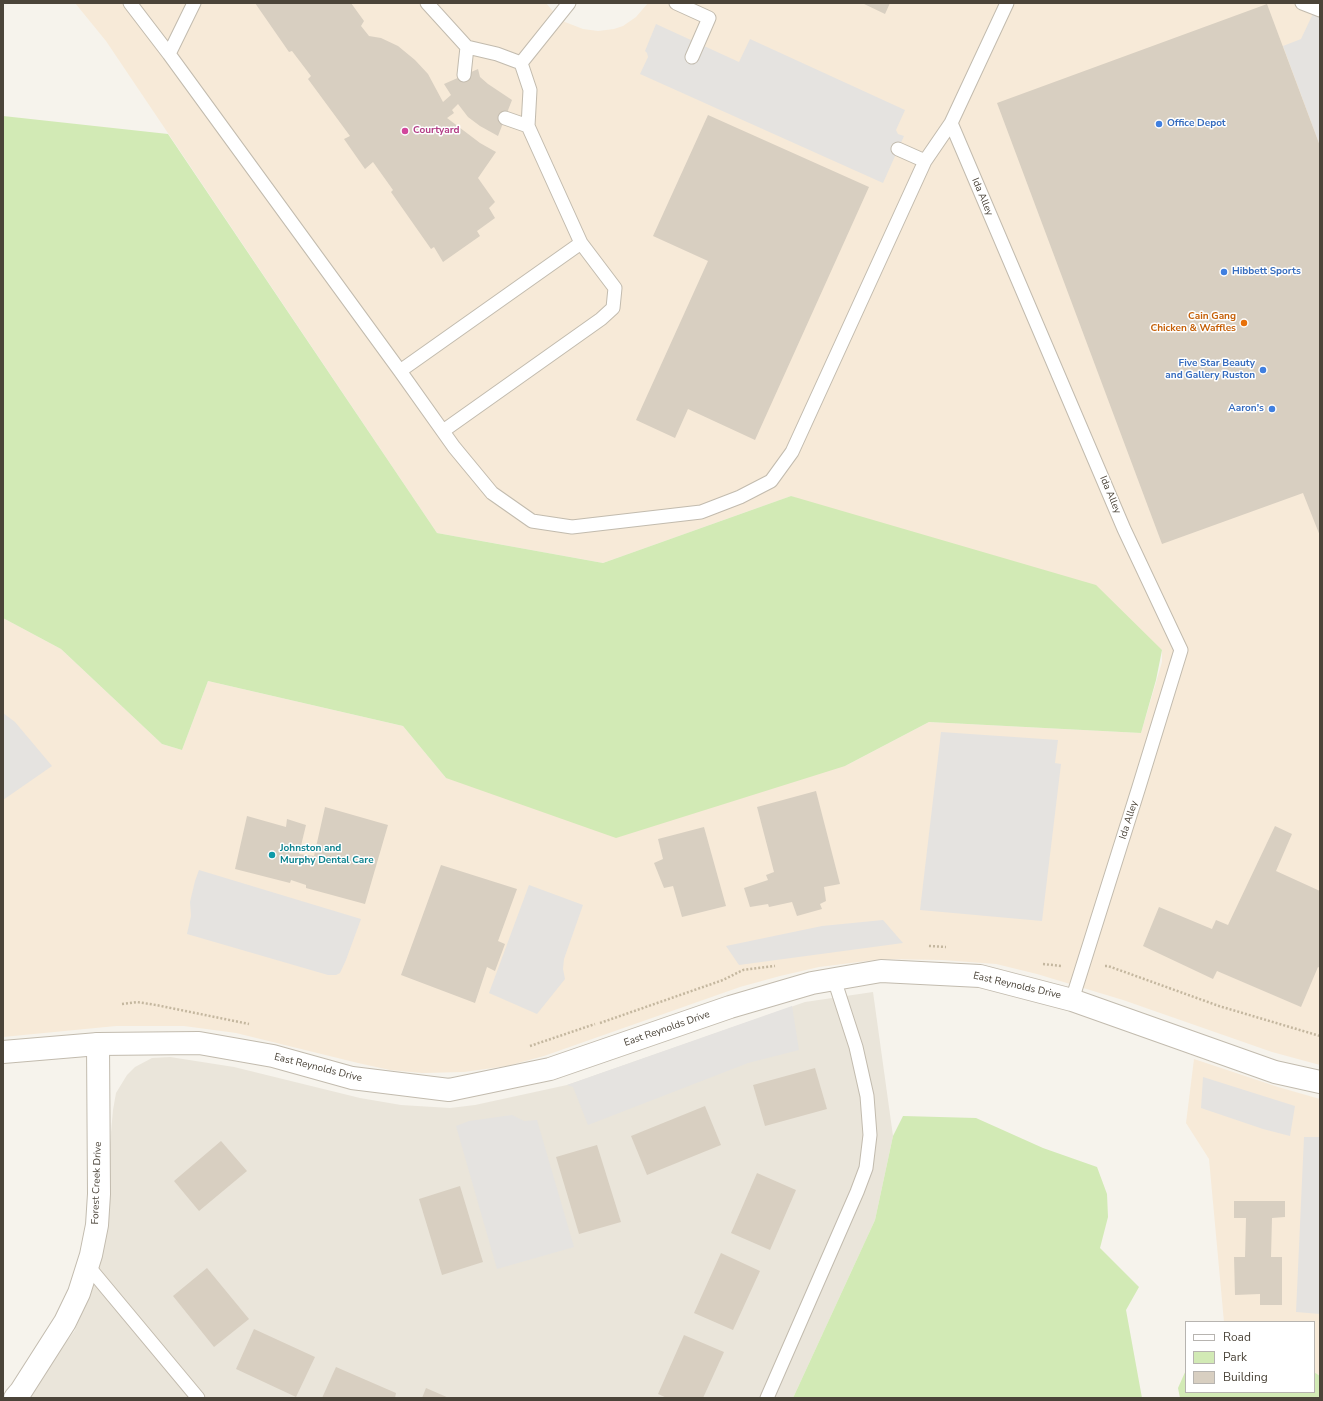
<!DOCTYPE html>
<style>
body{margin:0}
#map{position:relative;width:1323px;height:1401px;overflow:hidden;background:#f6f3ec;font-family:"Nunito Sans",sans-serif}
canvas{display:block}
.frame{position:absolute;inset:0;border:4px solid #4b4439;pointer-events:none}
.legend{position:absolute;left:1185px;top:1321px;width:130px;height:72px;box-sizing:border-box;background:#fff;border:1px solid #b7b4b0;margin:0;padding:5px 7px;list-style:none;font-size:12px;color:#4b4439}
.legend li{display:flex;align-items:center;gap:8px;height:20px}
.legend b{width:20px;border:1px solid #b7b4b0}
</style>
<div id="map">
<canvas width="1323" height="1401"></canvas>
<div class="frame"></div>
<ul class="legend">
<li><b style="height:5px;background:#fff"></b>Road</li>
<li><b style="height:11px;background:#d2eab5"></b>Park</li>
<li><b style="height:11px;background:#d8cfc1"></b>Building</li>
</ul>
</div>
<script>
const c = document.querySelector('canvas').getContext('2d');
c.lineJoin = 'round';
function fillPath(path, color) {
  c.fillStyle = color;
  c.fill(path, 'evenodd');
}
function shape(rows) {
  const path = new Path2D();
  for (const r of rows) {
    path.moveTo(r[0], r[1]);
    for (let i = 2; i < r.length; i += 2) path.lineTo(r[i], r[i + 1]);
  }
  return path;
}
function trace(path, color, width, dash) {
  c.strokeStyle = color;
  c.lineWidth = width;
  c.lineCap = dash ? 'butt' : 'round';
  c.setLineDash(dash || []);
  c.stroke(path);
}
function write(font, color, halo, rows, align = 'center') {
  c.font = font + ' "Nunito Sans",sans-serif';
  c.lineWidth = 3;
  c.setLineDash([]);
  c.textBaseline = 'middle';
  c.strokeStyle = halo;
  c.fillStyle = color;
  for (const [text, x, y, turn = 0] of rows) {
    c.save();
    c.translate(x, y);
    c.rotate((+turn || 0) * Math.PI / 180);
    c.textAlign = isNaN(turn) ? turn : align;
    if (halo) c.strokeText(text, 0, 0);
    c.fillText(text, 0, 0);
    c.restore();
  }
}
const residential = shape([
 [873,992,893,1136,875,1220,793,1398,26,1398,75,1330,88,1292,109,1199,110,1144,113,1110,116,1093,127,1075,135,1067,152,1058,170,1057,234,1067,360,1098,401,1105,450,1108,475,1105,567,1085,805,1002]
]);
const commercial = shape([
 [75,3,546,3,557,16,565,22,583,29,598,31,614,29,623,26,636,17,648,3,1320,3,1320,1065,1272,1052,1123,1000,1037,974,996,964,942,960,883,959,819,967,780,976,740,987,544,1056,507,1066,464,1072,422,1073,390,1070,358,1063,236,1033,184,1026,116,1026,3,1037,3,618,61,649,162,744,182,750,208,681,403,726,446,778,845,766,929,722,1141,733,1162,662,1162,650,791,496,603,563,437,533,106,41],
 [1194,1059,1278,1087,1320,1099,1320,1376,1314,1372,1314,1322,1224,1322,1209,1159,1186,1123]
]);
const green = shape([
 [3,116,168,134,437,533,603,563,791,496,1096,585,1162,650,1156,680,1141,733,929,722,845,766,616,838,446,778,403,726,208,681,182,750,162,744,61,649,3,618],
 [903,1116,976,1118,1043,1148,1097,1167,1107,1194,1108,1217,1100,1248,1139,1287,1126,1310,1142,1398,793,1398,875,1220,893,1136],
 [1186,1370,1186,1392,1314,1392,1314,1372,1320,1376,1320,1398,1180,1398,1178,1388]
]);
const parking = shape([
 [1318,3,1320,3,1320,146,1283,46,1301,39],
 [656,24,739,62,750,39,905,110,896,130,898,134,904,136,883,183,640,74,648,57,647,53,645,51],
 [3,713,15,722,52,766,3,800],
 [941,732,1058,740,1055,763,1061,764,1042,921,920,910],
 [199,870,361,919,346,960,340,973,336,975,328,975,187,934,191,916,190,902,195,881],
 [529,885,583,905,564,959,563,969,565,979,537,1014,489,993],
 [883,920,903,943,739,965,726,946,822,926],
 [792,1006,799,1050,748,1063,588,1125,573,1087,567,1085],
 [1203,1077,1295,1106,1290,1136,1263,1129,1201,1108],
 [512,1115,524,1121,537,1120,574,1247,497,1269,456,1126,469,1121],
 [1304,1137,1320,1137,1320,1314,1296,1312]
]);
const building = shape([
 [255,3,351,3,364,21,361,26,369,36,381,38,398,46,415,60,428,74,443,102,451,95,444,84,478,69,480,77,488,84,512,100,498,136,480,126,468,117,458,104,452,110,454,113,447,118,480,143,496,152,478,178,495,202,489,208,495,218,477,231,480,236,443,262,434,247,431,249,391,192,393,190,373,162,365,169,344,139,350,136,308,79,311,76,292,51,289,52],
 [862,3,890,3,885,14],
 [1267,4,1320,146,1320,536,1303,493,1162,544,997,103],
 [708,115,869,187,755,440,688,409,675,438,636,420,708,261,653,236],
 [816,791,840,884,824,887,826,901,820,904,822,909,797,916,792,902,769,907,768,904,750,907,744,888,768,880,766,875,774,872,757,807],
 [325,807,388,825,365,904,306,888,306,885,291,880,290,883,235,869,247,816,286,827,287,819,306,825,299,854,314,856],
 [1275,826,1292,834,1276,871,1320,891,1320,968,1318,967,1301,1007,1217,971,1213,979,1143,946,1159,907,1212,929,1216,920,1228,925],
 [704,827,726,906,682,917,673,886,664,888,654,863,663,859,658,839],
 [441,865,517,889,498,941,505,944,495,971,487,967,475,1003,401,975],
 [815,1068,827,1109,765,1126,753,1085],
 [705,1106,721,1145,647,1175,631,1136],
 [221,1141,247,1171,199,1211,174,1181],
 [597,1145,621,1222,579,1234,556,1157],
 [757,1173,796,1190,770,1250,731,1233],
 [460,1186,483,1262,442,1275,419,1199],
 [1234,1201,1285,1201,1285,1217,1272,1218,1271,1257,1282,1257,1282,1305,1260,1305,1260,1294,1235,1295,1234,1257,1245,1257,1246,1218,1234,1218],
 [721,1253,760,1271,733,1330,694,1313],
 [207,1268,249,1319,214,1347,173,1296],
 [254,1329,315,1357,296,1397,236,1369],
 [684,1335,724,1352,703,1398,667,1398,658,1394],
 [336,1367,396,1393,395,1398,322,1398],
 [426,1388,449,1398,422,1398]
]);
const path = shape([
 [929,946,946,947],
 [1043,964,1062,966],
 [1105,966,1108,966,1219,1006,1320,1036],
 [122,1004,137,1002,156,1005,249,1024],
 [600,1023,723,980,743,970,775,966],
 [530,1046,595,1024]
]);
const service = shape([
 [130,3,169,54,400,371,454,447,492,493,532,521,572,527,701,512,740,497,771,481,792,452,925,161,951,123],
 [427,3,467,47,497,54,521,63],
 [676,3,709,18,692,57],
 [1007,3,951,123,1124,529,1181,650,1138,790,1072,1000],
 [1302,3,1320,10],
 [169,54,194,3],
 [464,75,467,47],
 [505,118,528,126],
 [898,149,925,161],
 [400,371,581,243,528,126,530,90,521,63,569,3],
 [443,431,601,319,613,308,615,288,581,243],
 [88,1266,198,1398],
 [767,1398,857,1192,866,1168,870,1135,867,1096,856,1047,834,979]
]);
const minor = shape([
 [15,1398,21,1391,65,1322,79,1293,91,1255,97,1225,99,1194,98,1044]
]);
const tertiary = shape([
 [3,1052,98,1044,199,1043,273,1056,352,1078,449,1090,550,1069,730,1007,812,983,881,971,980,976,1072,1000,1275,1072,1320,1082]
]);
const markers = [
 [1159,124,4,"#3f7fe0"],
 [405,131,4,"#d1479c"],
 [1224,272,4,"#3f7fe0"],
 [1244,323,4,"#e8710a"],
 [1263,370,4,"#3f7fe0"],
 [1272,409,4,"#3f7fe0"],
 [272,855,4,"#0f9aa8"]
];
const shopNames = [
 ["Office Depot",1167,124],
 ["Hibbett Sports",1232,272],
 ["Five Star Beauty",1255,364,"right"],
 ["and Gallery Ruston",1255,376,"right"],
 ["Aaron's",1264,409,"right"]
];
const hotelNames = [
 ["Courtyard",413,131]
];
const streetNames = [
 ["Ida Alley",982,197,67],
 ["Ida Alley",1110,495,67],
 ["Ida Alley",1129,820,-72],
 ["East Reynolds Drive",1017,986,13],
 ["East Reynolds Drive",667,1029,-19],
 ["East Reynolds Drive",318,1068,14],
 ["Forest Creek Drive",97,1183,-88]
];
const foodNames = [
 ["Cain Gang",1236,317],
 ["Chicken & Waffles",1236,329]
];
const cultureNames = [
 ["Johnston and",280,849],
 ["Murphy Dental Care",280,861]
];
fillPath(residential, '#eae5da');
fillPath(commercial, '#f7ead8');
fillPath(green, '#d2eab5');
fillPath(parking, '#e5e3e0');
fillPath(building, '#d8cfc1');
trace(service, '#c2bbae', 15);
trace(minor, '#c2bbae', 24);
trace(tertiary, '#c2bbae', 24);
trace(path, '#c4b79f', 2.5, [2, 2]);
trace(service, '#fff', 13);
trace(minor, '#fff', 22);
trace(tertiary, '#fff', 22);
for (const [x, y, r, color] of markers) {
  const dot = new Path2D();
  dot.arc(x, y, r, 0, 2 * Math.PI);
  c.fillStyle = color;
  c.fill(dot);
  trace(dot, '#fff', 1.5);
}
write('bold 10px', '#366cbe', '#fff', shopNames, 'left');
write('bold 10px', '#b23c85', '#fff', hotelNames, 'left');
write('10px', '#4b4439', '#fff', streetNames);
write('bold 10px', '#c56008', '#fff', foodNames, 'right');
write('bold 10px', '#0d838f', '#fff', cultureNames, 'left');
</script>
